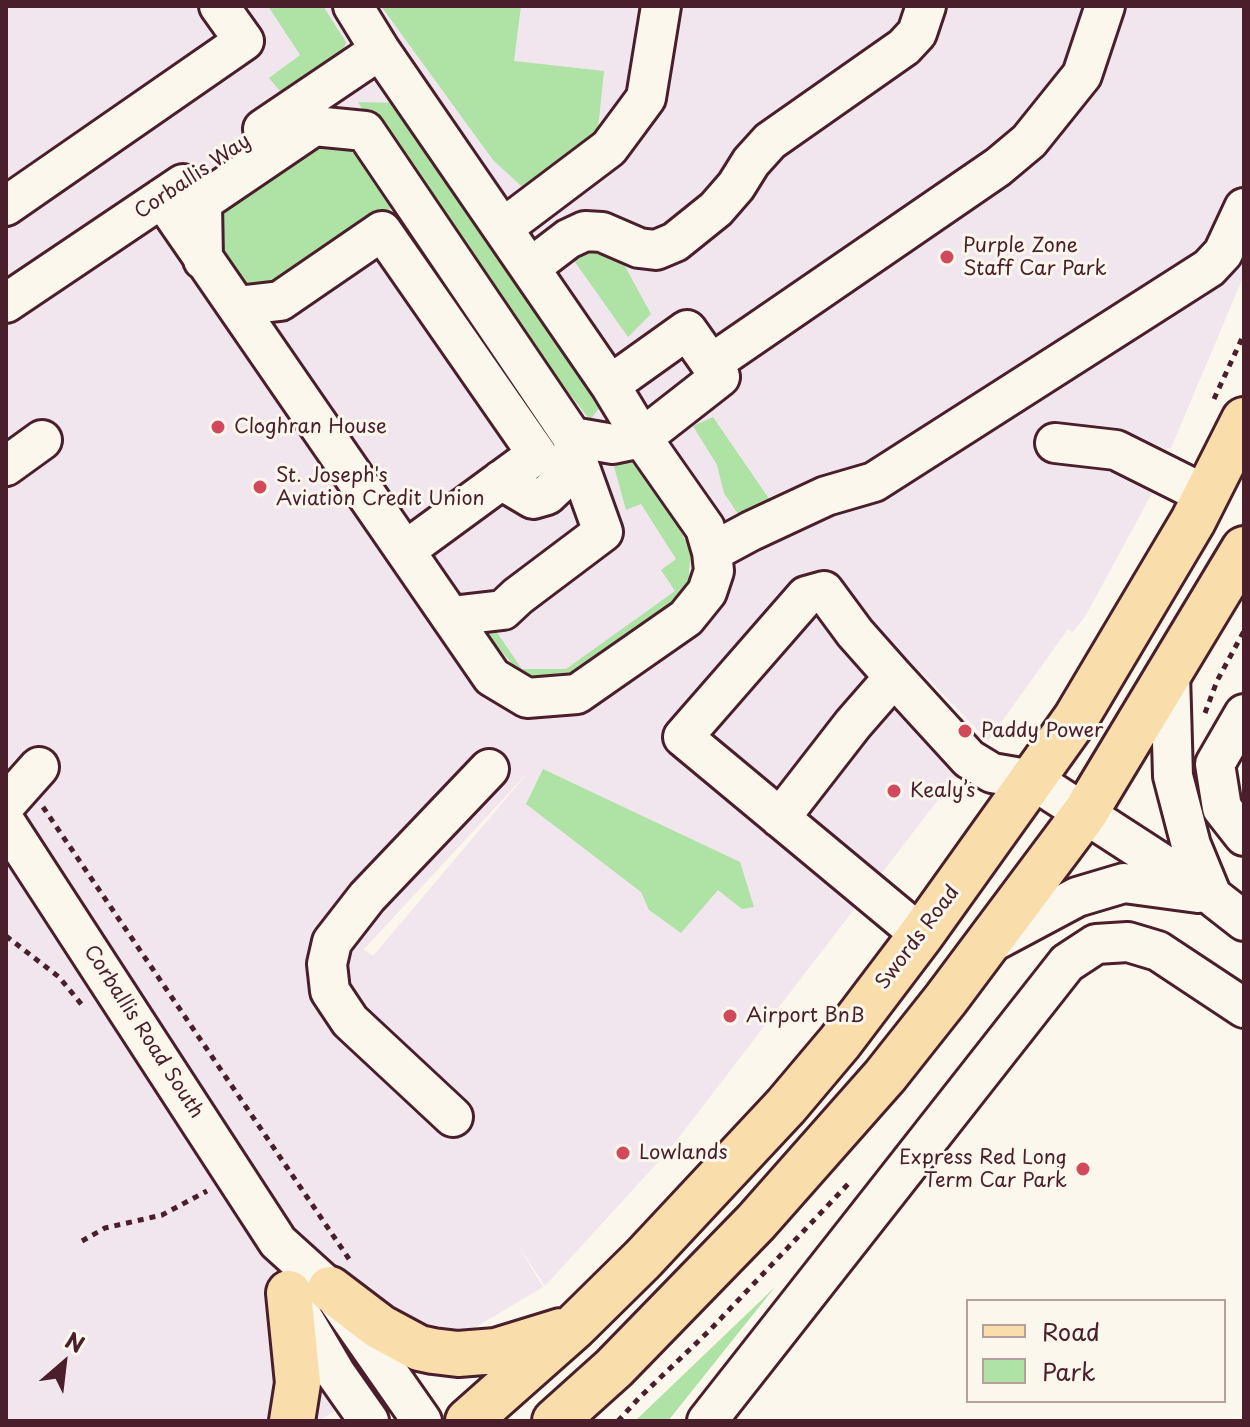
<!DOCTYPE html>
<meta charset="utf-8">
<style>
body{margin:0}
#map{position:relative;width:1250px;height:1427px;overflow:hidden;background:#fbf7ec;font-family:"Playpen Sans",sans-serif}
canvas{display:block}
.frame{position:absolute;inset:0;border:8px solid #4a1f2b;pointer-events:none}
.legend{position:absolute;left:966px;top:1299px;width:260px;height:104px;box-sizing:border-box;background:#fbf7ec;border:2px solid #b4a19f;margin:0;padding:10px 14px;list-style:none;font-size:24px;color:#4a1f2b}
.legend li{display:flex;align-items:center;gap:16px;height:40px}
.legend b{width:40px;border:2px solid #b4a19f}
.north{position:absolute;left:24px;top:1323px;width:80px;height:80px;-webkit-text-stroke:6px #fbf7ec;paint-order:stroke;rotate:28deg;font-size:22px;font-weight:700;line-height:32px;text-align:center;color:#4a1f2b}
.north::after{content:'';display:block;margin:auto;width:28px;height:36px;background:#4a1f2b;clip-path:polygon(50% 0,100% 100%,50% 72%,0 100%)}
</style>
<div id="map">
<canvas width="1250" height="1427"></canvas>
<div class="frame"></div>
<ul class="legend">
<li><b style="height:10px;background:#f9deab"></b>Road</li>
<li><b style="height:22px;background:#aee3a5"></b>Park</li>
</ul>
<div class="north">N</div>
</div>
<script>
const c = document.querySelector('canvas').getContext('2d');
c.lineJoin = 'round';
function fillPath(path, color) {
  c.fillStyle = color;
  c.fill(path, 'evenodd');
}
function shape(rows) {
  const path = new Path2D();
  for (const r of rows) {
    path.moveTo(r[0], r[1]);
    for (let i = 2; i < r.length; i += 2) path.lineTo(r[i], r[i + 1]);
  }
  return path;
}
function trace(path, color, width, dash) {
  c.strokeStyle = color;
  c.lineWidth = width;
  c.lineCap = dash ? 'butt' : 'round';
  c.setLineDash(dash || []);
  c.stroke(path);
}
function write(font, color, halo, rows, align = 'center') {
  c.font = font + ' "Playpen Sans",sans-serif';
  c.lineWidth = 6;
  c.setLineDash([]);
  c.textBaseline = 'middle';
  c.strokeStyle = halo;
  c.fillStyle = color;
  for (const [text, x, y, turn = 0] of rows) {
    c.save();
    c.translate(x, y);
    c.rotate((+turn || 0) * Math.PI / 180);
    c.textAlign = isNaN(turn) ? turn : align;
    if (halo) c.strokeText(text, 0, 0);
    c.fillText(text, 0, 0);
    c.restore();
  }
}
const built = shape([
 [6,6,1244,6,1244,275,1171,448,1166,448,1170,460,1086,615,1073,632,1068,629,988,741,920,670,939,695,984,740,670,1149,545,1286,516,1242,543,1287,318,1421,6,1421],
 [531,769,373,956,364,950,364,949]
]);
const green = shape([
 [268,6,323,6,346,42,341,59,286,98,269,78,300,55],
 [381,6,521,6,514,61,604,71,597,138,530,194,493,160],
 [358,102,398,103,606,399,590,420,565,388,539,373,436,226],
 [316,132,362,135,405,199,278,286,260,290,247,284,209,232,209,214],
 [589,241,615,248,651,314,628,337,568,252],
 [713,417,774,506,744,523,724,493,717,465,693,426],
 [610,452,631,459,650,478,691,550,689,571,692,588,677,609,576,675,544,683,520,673,480,626,489,621,522,669,566,669,675,591,661,570,676,559,641,504,626,510],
 [543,769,740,862,754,907,742,909,718,890,681,933,649,910,641,892,526,804],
 [775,1287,668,1421,635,1421]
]);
const path = shape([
 [1214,399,1244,334],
 [1205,713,1217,681,1244,631],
 [43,807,349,1259],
 [6,936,59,977,82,1005],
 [82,1241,105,1228,162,1215,207,1191],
 [618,1421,639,1398,709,1331,850,1182]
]);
const minor = shape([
 [263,129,380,50],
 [162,198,492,677,527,698,577,694,686,618,707,592,714,571,712,552,705,528,642,438,610,385,380,50,353,6],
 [6,206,244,41,219,6],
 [503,228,609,148,646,98,661,6],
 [203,260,202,202,314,126,365,131,572,437,575,454,566,477,547,495,533,499,501,480],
 [530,268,568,239,585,231,602,232,639,248,656,250,675,242,716,209,736,186,751,162,770,141,904,47,917,33,926,6],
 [6,303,183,184],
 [237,306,280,301,382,231,537,454,406,550],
 [711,364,998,167,1029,141,1082,75,1105,6],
 [572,437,613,444,642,438,720,377,687,330,610,385],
 [1055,443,1116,450,1206,495],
 [6,466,42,440],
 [712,552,751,531,826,496,874,482,1209,268,1223,253,1244,208],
 [451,616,503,610,518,596,603,532,575,454],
 [1170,674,1173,776,1191,845,1212,896],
 [894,677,969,759,992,773,1033,780,1212,896,1244,921],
 [1244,714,1215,764,1222,808,1244,836],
 [6,804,39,767],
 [780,818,853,724,894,677,855,633,824,591,806,596,683,737,921,935],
 [6,823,278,1242,330,1289,422,1421],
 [987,945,1077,897,1124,883,1198,893],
 [453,1117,350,1021,330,991,327,964,332,942,367,897,489,769],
 [290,1296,336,1374,369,1421],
 [707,1421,1067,963,1096,944,1128,942,1158,951,1244,1008]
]);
const major = shape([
 [330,1289,380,1327,419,1348,433,1351,458,1354,496,1351,561,1331],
 [289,1293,298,1383,292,1421],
 [468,1421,574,1327,643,1259,786,1106,840,1042,921,935,1076,718,1193,521,1244,420],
 [555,1421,614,1368,756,1222,885,1076,946,999,1085,813,1244,549]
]);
const markers = [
 [947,257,8,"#d1495b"],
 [218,427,8,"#d1495b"],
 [260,487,8,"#d1495b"],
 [965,731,8,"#d1495b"],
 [894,791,8,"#d1495b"],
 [730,1016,8,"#d1495b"],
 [623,1153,8,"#d1495b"],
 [1083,1169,8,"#d1495b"]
];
const streetNames = [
 ["Corballis Way",193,177,-34],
 ["Swords Road",918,938,-53],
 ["Corballis Road South",143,1032,57]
];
const poiNames = [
 ["Purple Zone",963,246],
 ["Staff Car Park",963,269],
 ["Cloghran House",234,427],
 ["St. Joseph's",276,476],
 ["Aviation Credit Union",276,499],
 ["Paddy Power",981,731],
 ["Kealy’s",910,791],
 ["Airport BnB",746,1016],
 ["Lowlands",639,1153],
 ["Express Red Long",1067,1158,"right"],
 ["Term Car Park",1067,1181,"right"]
];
fillPath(built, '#f1e6ed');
fillPath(green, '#aee3a5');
trace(minor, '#4a1f2b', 44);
trace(major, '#4a1f2b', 50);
trace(path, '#4a1f2b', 5, [6, 6]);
trace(minor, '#fbf7ec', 38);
trace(major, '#f9deab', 44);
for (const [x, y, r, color] of markers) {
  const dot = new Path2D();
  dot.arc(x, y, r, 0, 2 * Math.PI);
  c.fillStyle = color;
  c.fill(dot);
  trace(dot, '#fbf7ec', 3);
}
write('20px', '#4a1f2b', '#fbf7ec', streetNames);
write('20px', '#4a1f2b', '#fbf7ec', poiNames, 'left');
</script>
